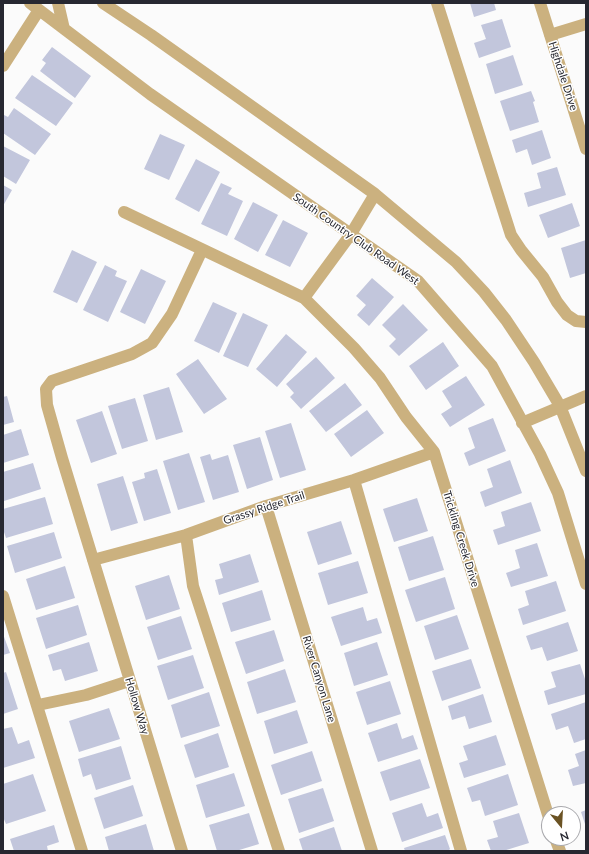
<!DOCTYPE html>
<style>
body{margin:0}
#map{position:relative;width:589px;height:854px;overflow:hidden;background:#fbfbfb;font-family:Lato,sans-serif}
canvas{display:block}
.frame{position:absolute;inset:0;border:4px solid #272831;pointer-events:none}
.north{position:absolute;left:541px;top:806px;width:40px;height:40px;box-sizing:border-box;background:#fff;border:1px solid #a9a9ad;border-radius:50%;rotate:162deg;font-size:11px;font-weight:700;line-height:16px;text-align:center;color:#272831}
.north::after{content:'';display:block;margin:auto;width:14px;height:18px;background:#6b5324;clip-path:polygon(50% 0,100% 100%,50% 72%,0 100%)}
</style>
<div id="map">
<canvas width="589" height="854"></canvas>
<div class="frame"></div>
<div class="north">N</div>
</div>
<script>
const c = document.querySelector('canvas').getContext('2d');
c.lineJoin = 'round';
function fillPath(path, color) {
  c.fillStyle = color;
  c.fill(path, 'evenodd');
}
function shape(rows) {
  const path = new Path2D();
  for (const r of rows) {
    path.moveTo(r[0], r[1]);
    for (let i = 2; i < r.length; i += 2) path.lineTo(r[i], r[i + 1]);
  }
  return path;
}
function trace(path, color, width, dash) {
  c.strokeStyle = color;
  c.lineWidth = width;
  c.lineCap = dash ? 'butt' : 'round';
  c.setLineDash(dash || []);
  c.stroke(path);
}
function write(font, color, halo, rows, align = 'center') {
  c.font = font + ' Lato,sans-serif';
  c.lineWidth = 3;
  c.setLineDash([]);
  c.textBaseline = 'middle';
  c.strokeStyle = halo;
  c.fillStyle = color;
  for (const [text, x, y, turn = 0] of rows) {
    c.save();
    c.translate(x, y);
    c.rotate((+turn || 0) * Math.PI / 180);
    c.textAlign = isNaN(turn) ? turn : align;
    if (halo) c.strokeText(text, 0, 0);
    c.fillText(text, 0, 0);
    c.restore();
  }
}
const building = shape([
 [470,3,494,3,496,10,474,17],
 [502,19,511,47,479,58,474,43,486,39,481,25],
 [52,47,91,76,75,98,40,71,46,63,42,60],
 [513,55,523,85,495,94,486,64],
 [32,75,73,103,56,126,15,98],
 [531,91,535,101,533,102,539,122,510,131,500,101],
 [14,108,51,134,35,155,3,133,3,116,4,115,8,117],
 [542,130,551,158,532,165,527,149,516,153,512,140],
 [160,134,185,145,169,180,144,169],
 [3,146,30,160,16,184,3,176],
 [196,159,220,172,199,212,175,199],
 [557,167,566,195,528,207,524,193,541,188,537,173],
 [221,183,232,188,228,194,243,201,227,236,201,224],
 [3,185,12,190,3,206],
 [253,202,278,215,258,252,234,239],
 [572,203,580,226,548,238,539,215],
 [283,220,308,233,290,267,265,255],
 [586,240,586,273,570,278,561,248],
 [72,250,97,262,77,303,53,292],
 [105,265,117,271,115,276,127,281,108,322,83,310],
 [141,269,166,281,145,324,120,312],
 [372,278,394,297,369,326,357,315,366,305,356,296],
 [213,302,237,313,219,353,194,341],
 [403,304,428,330,399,356,389,346,396,339,382,325],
 [243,313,268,325,248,367,223,356],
 [286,334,307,352,277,387,256,369],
 [443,342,459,366,426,390,409,366],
 [316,357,335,378,301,409,290,397,294,393,286,384],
 [198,359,227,399,204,414,176,374],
 [466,376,485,405,450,427,441,414,452,407,442,391],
 [345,383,362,405,326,432,309,411],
 [169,387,183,432,156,440,143,395],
 [7,396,14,422,3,425,3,397],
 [135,398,148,441,122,449,108,406],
 [367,410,384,433,351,457,334,434],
 [102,411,117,454,91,463,76,420],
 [493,418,506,451,469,466,464,453,475,448,468,428],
 [291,423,306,470,280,478,265,431],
 [21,429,29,455,3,463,3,435],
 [260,437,273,480,247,489,233,445],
 [189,453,205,502,178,510,163,461],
 [210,454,212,460,228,455,239,492,213,500,200,457],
 [510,460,522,493,485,507,480,492,493,487,487,469],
 [33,463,41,489,4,501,3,472],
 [157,469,171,513,144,521,132,482,145,478,144,473],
 [123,476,138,523,111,531,97,484],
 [45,497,53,524,6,538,3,529,3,509],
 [417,498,428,531,394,542,383,509],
 [531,502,541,531,498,545,493,530,505,526,501,512],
 [341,521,352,554,318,565,307,532],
 [54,532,62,558,15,573,7,546],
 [433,536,444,570,409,581,398,547],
 [537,543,548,576,511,587,506,573,520,568,515,550],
 [250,554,259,582,219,595,215,580,223,578,219,564],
 [358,561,368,593,328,605,318,573],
 [65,566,75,598,36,610,26,579],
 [169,575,180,609,146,620,135,586],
 [445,577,455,609,416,622,405,590],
 [556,581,566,611,523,625,518,609,529,605,525,591],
 [262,590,271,620,231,632,222,603],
 [78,605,87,635,46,649,36,618],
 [363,607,367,621,377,618,382,633,341,646,331,617],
 [457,615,469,649,435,660,424,626],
 [181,616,192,649,158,660,147,627],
 [568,622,578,651,547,661,542,647,531,650,526,636],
 [274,630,284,661,246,674,235,642],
 [3,634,10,653,3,655],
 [89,642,98,671,65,681,61,669,53,671,48,655],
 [377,642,388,675,354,686,344,653],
 [193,655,204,688,168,700,157,666],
 [471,659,481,688,442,701,432,671],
 [580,664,586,682,586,694,548,705,544,691,556,687,551,672],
 [285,669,296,702,257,714,247,682],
 [6,672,18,709,3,714,3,673],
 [390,681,401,714,367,725,356,692],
 [209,692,220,726,181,738,171,705],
 [483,694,492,722,469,729,465,716,452,720,448,706],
 [586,702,586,739,574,743,568,726,556,730,551,714],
 [109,708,120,739,79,752,69,721],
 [297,710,308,743,274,754,264,721],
 [397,723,402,739,413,735,418,749,378,762,368,733],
 [12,727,18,744,29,740,35,758,3,768,3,729],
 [218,733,229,767,195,778,184,745],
 [496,735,506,765,464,778,459,763,468,760,463,746],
 [121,746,131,779,96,790,91,774,83,777,78,759],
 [586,750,586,783,573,786,568,770,579,766,575,754],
 [312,751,322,781,281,795,271,765],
 [420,759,430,788,390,801,380,772],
 [234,773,245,806,206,818,196,785],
 [33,774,46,811,6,824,3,817,3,784],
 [508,774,518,805,485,816,480,800,472,802,467,788],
 [133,785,143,816,104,829,94,798],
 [323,788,334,821,299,833,288,799],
 [422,803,427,817,438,813,443,828,402,842,392,813],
 [586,810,586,827,581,812],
 [249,813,259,844,236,851,217,851,209,825],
 [519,813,529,843,503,851,491,851,487,840,498,837,493,821],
 [146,824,154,851,109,851,105,837],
 [54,825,59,842,47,846,48,851,14,851,10,839],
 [334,827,342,851,303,851,299,839],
 [445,835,450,849,448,851,405,851,404,848]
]);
const minor = shape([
 [30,3,150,94,418,281,492,366,540,454,558,493,586,584],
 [58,3,64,29],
 [103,3,151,35,375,194,456,262,484,292,506,320,534,362,560,406,586,471],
 [437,3,511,235,521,250,543,277,557,302,567,315,576,321,586,322],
 [540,3,586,149],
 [550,35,586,24],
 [3,66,39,10],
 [124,212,304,298,354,348,380,378,406,417,434,452,549,818],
 [304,298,351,234,375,194],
 [522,423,586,396],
 [354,480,461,851],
 [266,506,372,851],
 [186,535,193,586,279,851],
 [93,560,186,535,266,506,354,480,434,452],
 [3,596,82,851],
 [38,705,86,695,129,681],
 [555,838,560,851],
 [182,851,62,458,47,405,46,389,52,381,132,354,152,343,172,314,202,250]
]);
const streetNames = [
 ["Highdale Drive",563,76,72],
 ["South Country Club Road West",356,239,35],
 ["Grassy Ridge Trail",264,508,-18],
 ["Trickling Creek Drive",461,539,73],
 ["River Canyon Lane",319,679,73],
 ["Hollow Way",137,706,73]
];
fillPath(building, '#c2c6dc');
trace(minor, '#cbb17f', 12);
write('11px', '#272831', '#fff', streetNames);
</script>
